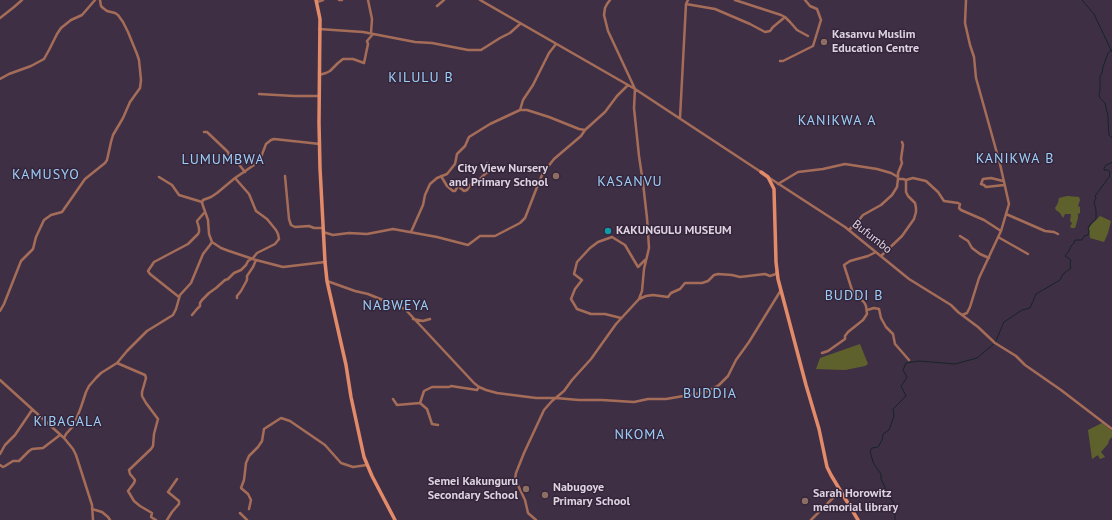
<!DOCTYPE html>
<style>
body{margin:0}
canvas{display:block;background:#3f2f45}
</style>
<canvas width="1112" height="520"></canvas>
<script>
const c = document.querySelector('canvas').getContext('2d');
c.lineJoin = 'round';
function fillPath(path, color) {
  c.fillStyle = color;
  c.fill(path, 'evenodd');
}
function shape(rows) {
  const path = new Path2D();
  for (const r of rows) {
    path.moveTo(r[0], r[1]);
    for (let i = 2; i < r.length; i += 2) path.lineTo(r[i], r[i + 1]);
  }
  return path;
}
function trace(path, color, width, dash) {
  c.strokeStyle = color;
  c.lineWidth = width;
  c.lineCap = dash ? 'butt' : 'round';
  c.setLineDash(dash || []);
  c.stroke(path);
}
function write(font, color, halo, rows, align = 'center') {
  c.font = font + ' "PT Sans",sans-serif';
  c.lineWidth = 3;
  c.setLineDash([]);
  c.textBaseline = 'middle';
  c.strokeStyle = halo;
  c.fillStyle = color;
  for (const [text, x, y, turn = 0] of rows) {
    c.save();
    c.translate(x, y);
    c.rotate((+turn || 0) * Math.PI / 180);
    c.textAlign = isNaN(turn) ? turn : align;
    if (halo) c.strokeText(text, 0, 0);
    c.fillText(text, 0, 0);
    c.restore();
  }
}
const green = shape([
 [1067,196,1079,197,1080,200,1078,206,1080,207,1080,213,1078,214,1078,218,1075,228,1072,228,1070,227,1072,223,1070,221,1071,214,1065,214,1063,218,1060,213,1056,210,1055,208,1058,203,1059,198],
 [1100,216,1111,221,1108,233,1104,242,1090,238,1089,228,1092,224],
 [860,344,868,364,865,366,845,370,816,369,820,358],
 [1102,423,1112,431,1112,437,1109,440,1108,444,1101,452,1105,457,1100,459,1098,455,1092,459,1088,430]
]);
const stream = shape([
 [1082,0,1094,14,1112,52],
 [1111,50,1108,53,1103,67,1102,73,1100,76,1100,90,1099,94,1100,98,1105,103,1108,116,1108,121,1109,135,1112,138],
 [895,520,895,505,885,490,885,487,881,479,881,474,876,467,873,462,870,451,872,448,878,447,882,440,883,434,889,430,894,416,893,409,906,396,901,386,904,382,907,377,903,370,906,363,919,361,955,364,977,358,995,343,1004,322,1022,310,1030,308,1036,294,1060,280,1063,274,1071,268,1070,264,1071,260,1065,256,1069,251,1071,246,1074,243,1075,240,1082,240,1084,236,1088,235,1089,231,1088,228,1091,223,1096,219,1096,210,1094,202,1096,198,1095,196,1109,177,1110,172,1108,170,1104,170,1104,168,1106,165,1111,163,1112,162]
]);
const street = shape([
 [339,0,342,0],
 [368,0,372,19,371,33],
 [480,0,635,89,761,172],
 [735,0,781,15,785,17,790,22,797,30,808,36],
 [317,2,323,0],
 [686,4,715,9,750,24,765,32,770,31,773,27,785,17],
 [437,6,444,0],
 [0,18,14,7,22,0],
 [319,29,363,32,415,42,432,43,468,50,481,50,500,38,510,33,520,24],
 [780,61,783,61,813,46,821,20,817,9,810,6,805,0],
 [319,75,326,73,330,71,338,63,343,59,353,59,364,63,368,44,367,41,373,34],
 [0,79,9,74,31,66,44,59,49,50,57,34,61,28,71,20,82,15,95,0],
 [259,94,294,96,319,96],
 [520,110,523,100,533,85,549,53,556,44],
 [680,118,686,4,688,0],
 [204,132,207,132,228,152,229,155,232,156,237,162,245,172],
 [285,176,289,219,291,225,295,227,309,226,314,228,323,228],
 [441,176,447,186,453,191,455,191,458,186,464,191,467,190,471,184,475,184,485,174,492,170,487,163],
 [159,177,172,185,179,195,202,202],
 [768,177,845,227,909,279,951,305,958,312,978,327,995,343,1016,356,1025,365,1061,390,1112,429],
 [906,180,913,178,926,181,938,192,944,201,958,203,960,204,959,208,961,210,984,220,1001,231],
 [1003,181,991,178,983,179,981,184,984,185,986,187,1004,185],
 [778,184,798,172,823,169,845,164,877,169,891,173,898,177],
 [1006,214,1045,231,1054,232,1058,234],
 [849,230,859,220,863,215,881,205,892,195,897,187,898,179],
 [323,232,333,235,349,233,367,234,393,229,437,237,468,245,480,236,495,236,520,223,525,218,539,182,543,173,554,159,581,136,585,130,605,112,617,96,628,85],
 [411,232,423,205,425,195,430,184,437,178,447,174,455,164,457,154,465,146,469,137,490,124,520,110,527,110,549,117,579,129,585,130],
 [960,236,968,241,972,248,980,254,989,258],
 [998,237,1028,254],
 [212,242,209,234,208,220,202,203,203,200,211,197,217,193,235,178,254,165,261,157,266,144,271,140,274,139,320,144],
 [881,256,902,236,914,219,916,212,916,208,915,203,908,196,906,192,906,180,903,179,898,179,898,173,902,163,901,159,903,145,902,142],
 [327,281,355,291,368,294,405,309,474,383,479,387,486,390,497,393,536,398,556,398,579,400,602,400,634,402,648,399,666,399,701,393,708,391,719,385,728,376,736,360,749,342,781,290],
 [179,297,150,274,148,271,154,262,188,244,198,234,199,232,199,228,197,221,204,213],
 [237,298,237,296,241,291,247,280,247,276,253,267,256,260],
 [639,299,646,296,653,295,668,297,671,293,680,289,685,283,702,283,708,281,714,275,718,274,732,275,740,277,765,274,770,276,776,274,777,271],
 [867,310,874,308,879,309,881,318,886,327,893,334,895,344,909,360],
 [0,311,4,304,21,261,33,249,36,237,44,220,51,215,62,212,85,179,105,163,107,160,111,142,113,135,123,118,130,102,140,88,141,80,139,60,137,54,128,32,123,22,118,15,115,13,107,11,103,8,101,6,100,0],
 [192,315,197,309,200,306,200,303,202,300,209,293,216,288,225,280,228,279,234,273,241,270,246,265,248,261,253,258,257,253,275,244,279,239,278,234,276,230,267,219,256,211,249,194,235,178],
 [962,315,967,313,970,307,979,278,1001,231,1009,204,1000,164,976,78,974,57,970,45,965,23,966,0],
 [621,318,605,314,591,314,577,309,571,299,575,289,582,280,574,274,577,262,590,248,598,242,612,237,625,245,638,267,645,260],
 [413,319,423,321,430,319],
 [822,353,828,351,845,339,845,336,848,332,863,320,867,314,866,306,864,302,855,295,852,290,844,265,850,261,868,256,876,252],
 [117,363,145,375,146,378,142,392,142,396,146,403,158,419,154,434,153,446,151,449,129,470,130,474,135,480,134,483,128,491,134,501,140,506,152,513,151,517,156,520],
 [0,380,64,438],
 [393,399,397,405,420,403],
 [438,425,432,424,427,409,420,403,424,391,432,387,449,387,451,386,477,390,479,387],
 [0,454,5,445,15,435,32,410],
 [0,465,3,467,5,466,13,461,19,461,29,451,32,449,43,448,60,435],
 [92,509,102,512,108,517,110,520],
 [249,509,251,500,248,494,241,488,244,480,246,463,249,456,258,447,262,441,264,429,281,418,290,421,325,445,341,463,353,467,367,465],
 [240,513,247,520],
 [93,520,92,505,76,455,73,449,64,438,66,434,74,425,81,407,86,392,89,386,96,378,101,373,117,363,127,351,147,331,173,315,176,309,180,295,191,283,203,254,210,245,212,242,221,248,229,251,256,260,283,267,325,262],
 [167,520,172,512,179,504,179,501,168,492,177,479],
 [536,520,528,513,525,500,515,479,516,473,524,453,544,410,552,401,564,391,572,380,591,359,616,324,639,299,642,291,644,269,649,248,647,218,643,183,639,156,634,108,635,89,608,31,604,15,605,8,607,4,610,0],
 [811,520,840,491]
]);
const secondary = shape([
 [316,0,320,19,319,123,320,168,325,262,327,281,346,365,351,397,364,457,372,476,395,520],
 [761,172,768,177,774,189,776,262,778,279,806,385,819,429,827,467,831,475,858,520]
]);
const markers = [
 [824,42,4,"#8d6e63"],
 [556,176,4,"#8d6e63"],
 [608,231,4,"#0f9aa8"],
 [526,489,4,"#8d6e63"],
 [545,495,4,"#8d6e63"],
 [805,501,4,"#8d6e63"]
];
const poiNames = [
 ["Kasanvu Muslim",832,35],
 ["Education Centre",832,49],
 ["City View Nursery",548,169,"right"],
 ["and Primary School",548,183,"right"],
 ["KAKUNGULU MUSEUM",616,231],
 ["Semei Kakunguru",518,482,"right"],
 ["Secondary School",518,496,"right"],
 ["Nabugoye",553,488],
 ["Primary School",553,502],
 ["Sarah Horowitz",813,494],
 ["memorial library",813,508]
];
const streetNames = [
 ["Bufumbo",872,237,38]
];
const quarterNames = [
 ["KILULU B",421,78],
 ["KANIKWA A",837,121],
 ["KANIKWA B",1015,159],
 ["LUMUMBWA",223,160],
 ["KAMUSYO",46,175],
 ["KASANVU",630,182],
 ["BUDDI B",854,296],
 ["NABWEYA",396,306],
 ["BUDDIA",710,394],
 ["KIBAGALA",68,422],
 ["NKOMA",640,435]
];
fillPath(green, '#5f612d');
trace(stream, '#142527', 1);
trace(street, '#a56d58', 2.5);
trace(secondary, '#e38a69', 3.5);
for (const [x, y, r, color] of markers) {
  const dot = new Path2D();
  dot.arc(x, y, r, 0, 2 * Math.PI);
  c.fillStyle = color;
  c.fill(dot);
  trace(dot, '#35253a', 1.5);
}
write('bold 12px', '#ddd3e1', '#35253a', poiNames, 'left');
write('12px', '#ddd3e1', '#35253a', streetNames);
c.letterSpacing = '1px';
write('14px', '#9bcff9', '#35253a', quarterNames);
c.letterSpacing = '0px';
</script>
